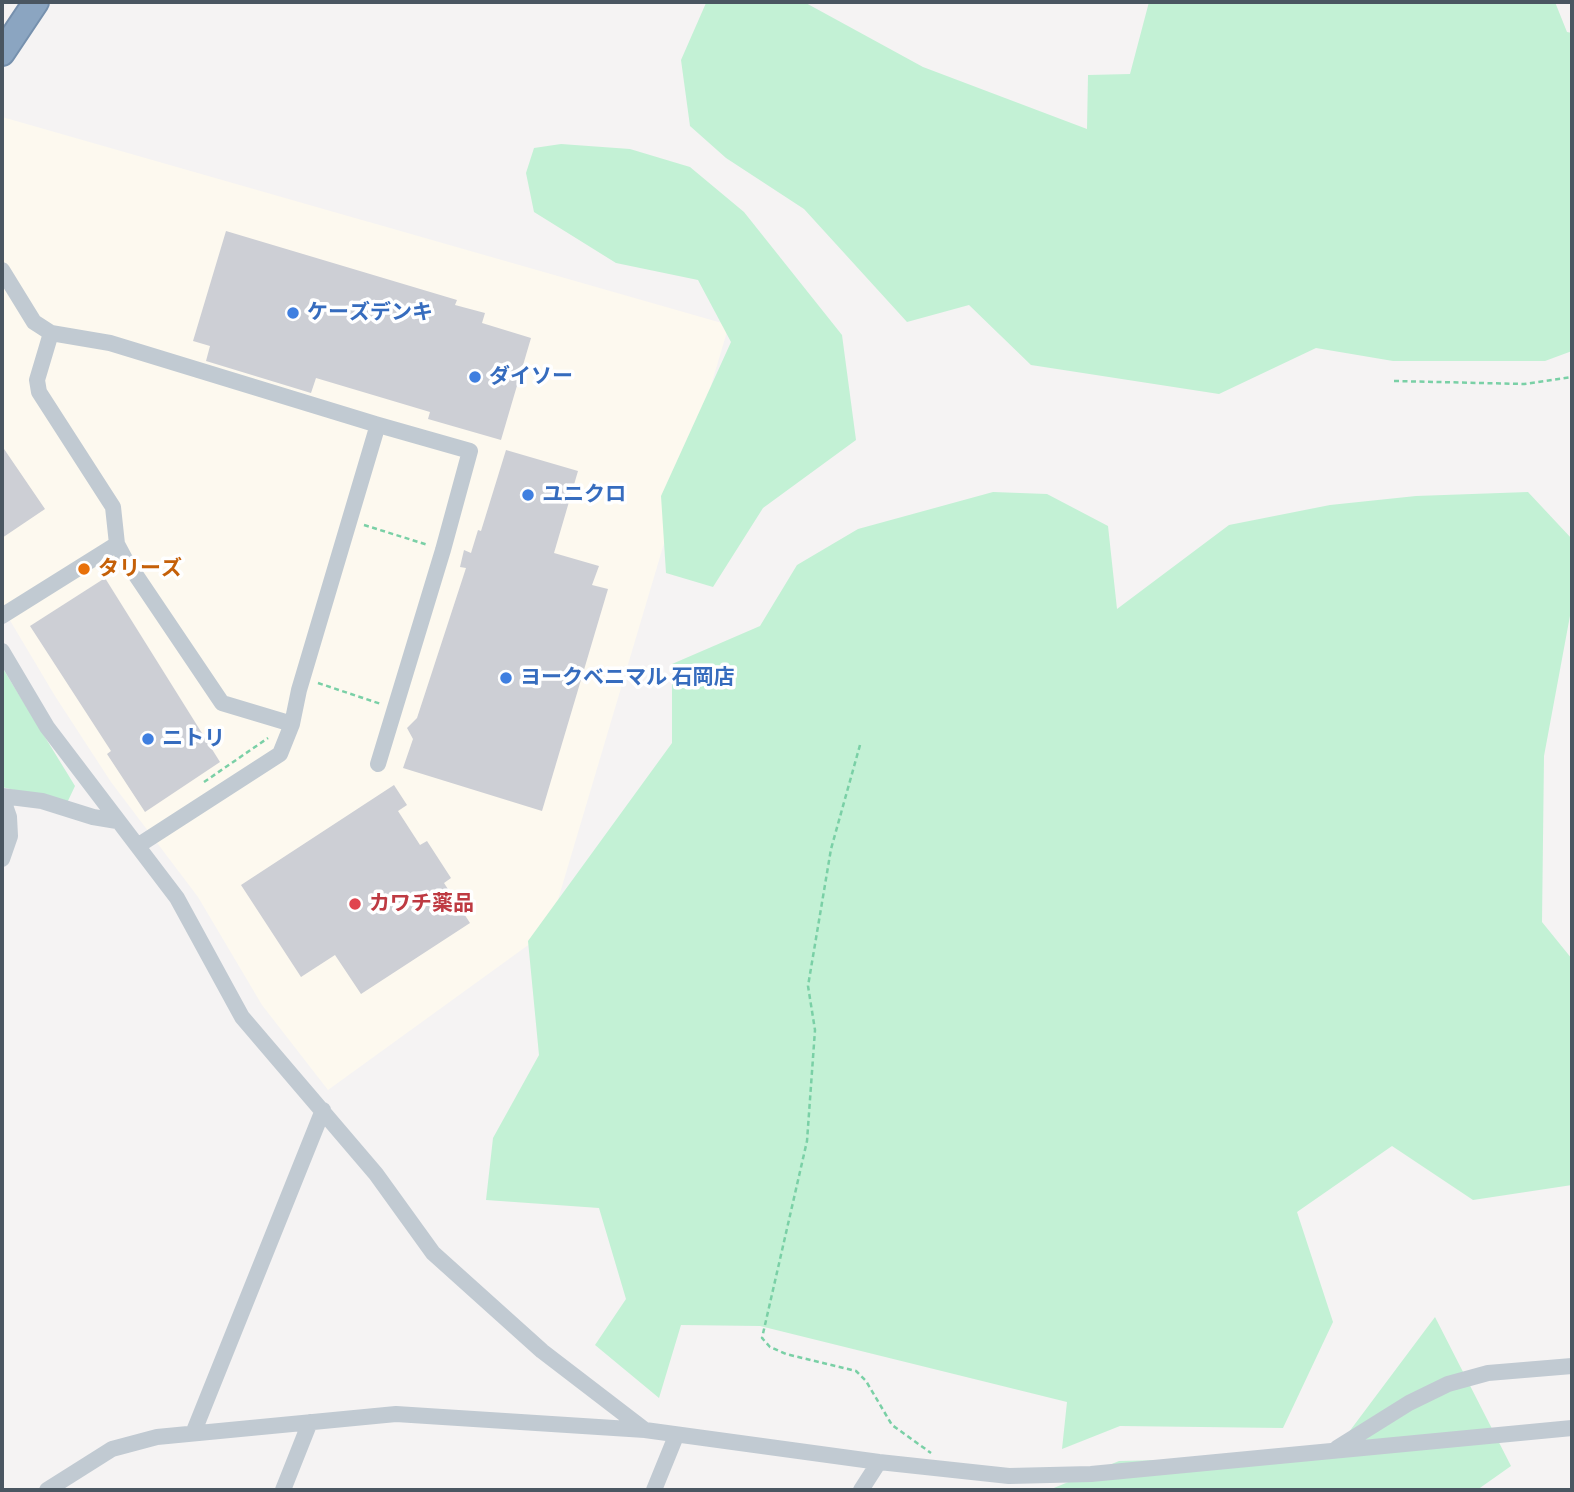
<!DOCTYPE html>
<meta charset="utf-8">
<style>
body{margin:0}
#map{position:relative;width:1574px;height:1492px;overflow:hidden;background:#f5f3f3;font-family:Signika,sans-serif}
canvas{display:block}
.frame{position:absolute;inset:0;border:4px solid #4a5661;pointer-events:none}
</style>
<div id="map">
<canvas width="1574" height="1492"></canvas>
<div class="frame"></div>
</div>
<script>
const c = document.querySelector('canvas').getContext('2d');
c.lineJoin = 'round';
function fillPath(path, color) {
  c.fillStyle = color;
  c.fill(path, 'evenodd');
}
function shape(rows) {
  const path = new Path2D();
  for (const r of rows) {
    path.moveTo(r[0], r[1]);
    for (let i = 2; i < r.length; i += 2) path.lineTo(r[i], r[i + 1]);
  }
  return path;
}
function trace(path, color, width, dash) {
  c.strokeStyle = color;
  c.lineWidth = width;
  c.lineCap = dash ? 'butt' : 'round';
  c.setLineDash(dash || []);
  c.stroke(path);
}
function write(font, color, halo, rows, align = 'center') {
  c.font = font + ' Signika,"Noto Sans JP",sans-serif';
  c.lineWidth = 7;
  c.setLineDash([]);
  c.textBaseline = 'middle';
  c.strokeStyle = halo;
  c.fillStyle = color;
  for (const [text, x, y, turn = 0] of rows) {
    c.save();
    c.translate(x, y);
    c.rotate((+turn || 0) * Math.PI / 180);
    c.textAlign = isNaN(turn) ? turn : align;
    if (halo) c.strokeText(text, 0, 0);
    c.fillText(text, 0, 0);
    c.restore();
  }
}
const commercial = shape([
 [2,117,729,325,549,930,328,1090,262,1005,198,897,111,782,55,696,2,607]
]);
const green = shape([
 [804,2,923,67,1087,129,1088,75,1130,74,1149,2,1555,2,1567,32,1572,33,1572,351,1545,361,1393,361,1316,348,1219,394,1031,365,969,305,907,322,804,209,726,158,690,126,681,60,706,3],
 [561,144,630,149,690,167,744,212,842,335,856,440,763,508,713,587,666,573,661,496,731,342,698,280,616,263,534,212,526,173,534,148],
 [993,492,1047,494,1108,526,1117,609,1229,525,1330,505,1416,496,1528,492,1572,539,1572,605,1544,756,1542,922,1572,959,1572,1185,1473,1200,1392,1146,1297,1212,1333,1322,1283,1428,1120,1426,1062,1449,1067,1402,760,1326,681,1325,659,1398,595,1345,626,1299,599,1208,486,1200,493,1138,539,1055,528,941,672,743,672,664,760,626,797,565,858,529],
 [2,667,75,786,67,803,2,787],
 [1435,1317,1511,1466,1477,1490,1049,1490,1119,1461,1331,1456]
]);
const building = shape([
 [226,231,457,300,455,305,485,313,482,323,531,338,501,440,428,419,430,412,316,378,311,393,206,361,210,346,193,341],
 [2,446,45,509,2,538],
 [506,450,578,471,554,553,599,566,592,585,608,589,542,811,403,768,413,739,407,728,417,718,466,568,460,567,464,550,471,553,478,530,481,531],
 [105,578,220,762,145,812,107,754,111,751,30,626],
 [394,785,407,805,398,811,420,845,427,841,451,878,444,883,470,923,361,994,335,955,301,977,241,885]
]);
const path = shape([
 [1394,381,1524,384,1572,377],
 [1572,487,1572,507],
 [364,525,428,545],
 [318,683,381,704],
 [860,745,831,849,808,986,815,1030,807,1141,762,1338,770,1347,786,1354,856,1371,866,1381,892,1425,931,1453],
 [204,782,268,738]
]);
const minor = shape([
 [2,270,34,322,51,333,110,343,375,424,376,431,299,690,292,724,280,754,139,845],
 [51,333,37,380,39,392,113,507,117,544,125,559,222,703,292,724],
 [375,424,470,451,443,550,378,764],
 [2,616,117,544],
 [2,651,47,727,177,898,242,1017,376,1174,433,1253,542,1351,645,1430],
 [2,796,42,801,93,817,117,821],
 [2,859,10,836,9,817,2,797],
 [194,1431,323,1110],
 [1337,1448,1409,1403,1448,1384,1488,1373,1572,1366],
 [47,1490,112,1449,157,1437,396,1414,645,1430,879,1462,1009,1476,1091,1474,1572,1428],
 [283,1490,310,1422],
 [654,1490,676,1436],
 [861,1490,879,1462]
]);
const highway = shape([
 [2,53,36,2]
]);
const markers = [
 [293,313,7,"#3f7fe0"],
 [475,377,7,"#3f7fe0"],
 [528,495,7,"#3f7fe0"],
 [84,569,7,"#e8710a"],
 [506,678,7,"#3f7fe0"],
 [148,739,7,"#3f7fe0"],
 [355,904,7,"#e0444e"]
];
const shopNames = [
 ["ケーズデンキ",307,313],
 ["ダイソー",489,377],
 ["ユニクロ",542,495],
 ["ヨークベニマル 石岡店",520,678],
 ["ニトリ",162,739]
];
const foodNames = [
 ["タリーズ",98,569]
];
const healthNames = [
 ["カワチ薬品",369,904]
];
fillPath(commercial, '#fdf9ef');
fillPath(green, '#c3f1d5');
fillPath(building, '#cdcfd5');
trace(highway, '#7690ad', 28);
trace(path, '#7ad0a6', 2.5, [5, 3.5]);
trace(minor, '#c1cad2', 16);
trace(highway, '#8ba5c1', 24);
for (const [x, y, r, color] of markers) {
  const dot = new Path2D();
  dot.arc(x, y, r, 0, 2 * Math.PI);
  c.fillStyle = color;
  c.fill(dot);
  trace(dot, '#fff', 2.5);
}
write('bold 21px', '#366cbe', '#fff', shopNames, 'left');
write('bold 21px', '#c56008', '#fff', foodNames, 'left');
write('bold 21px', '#be3a42', '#fff', healthNames, 'left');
</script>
